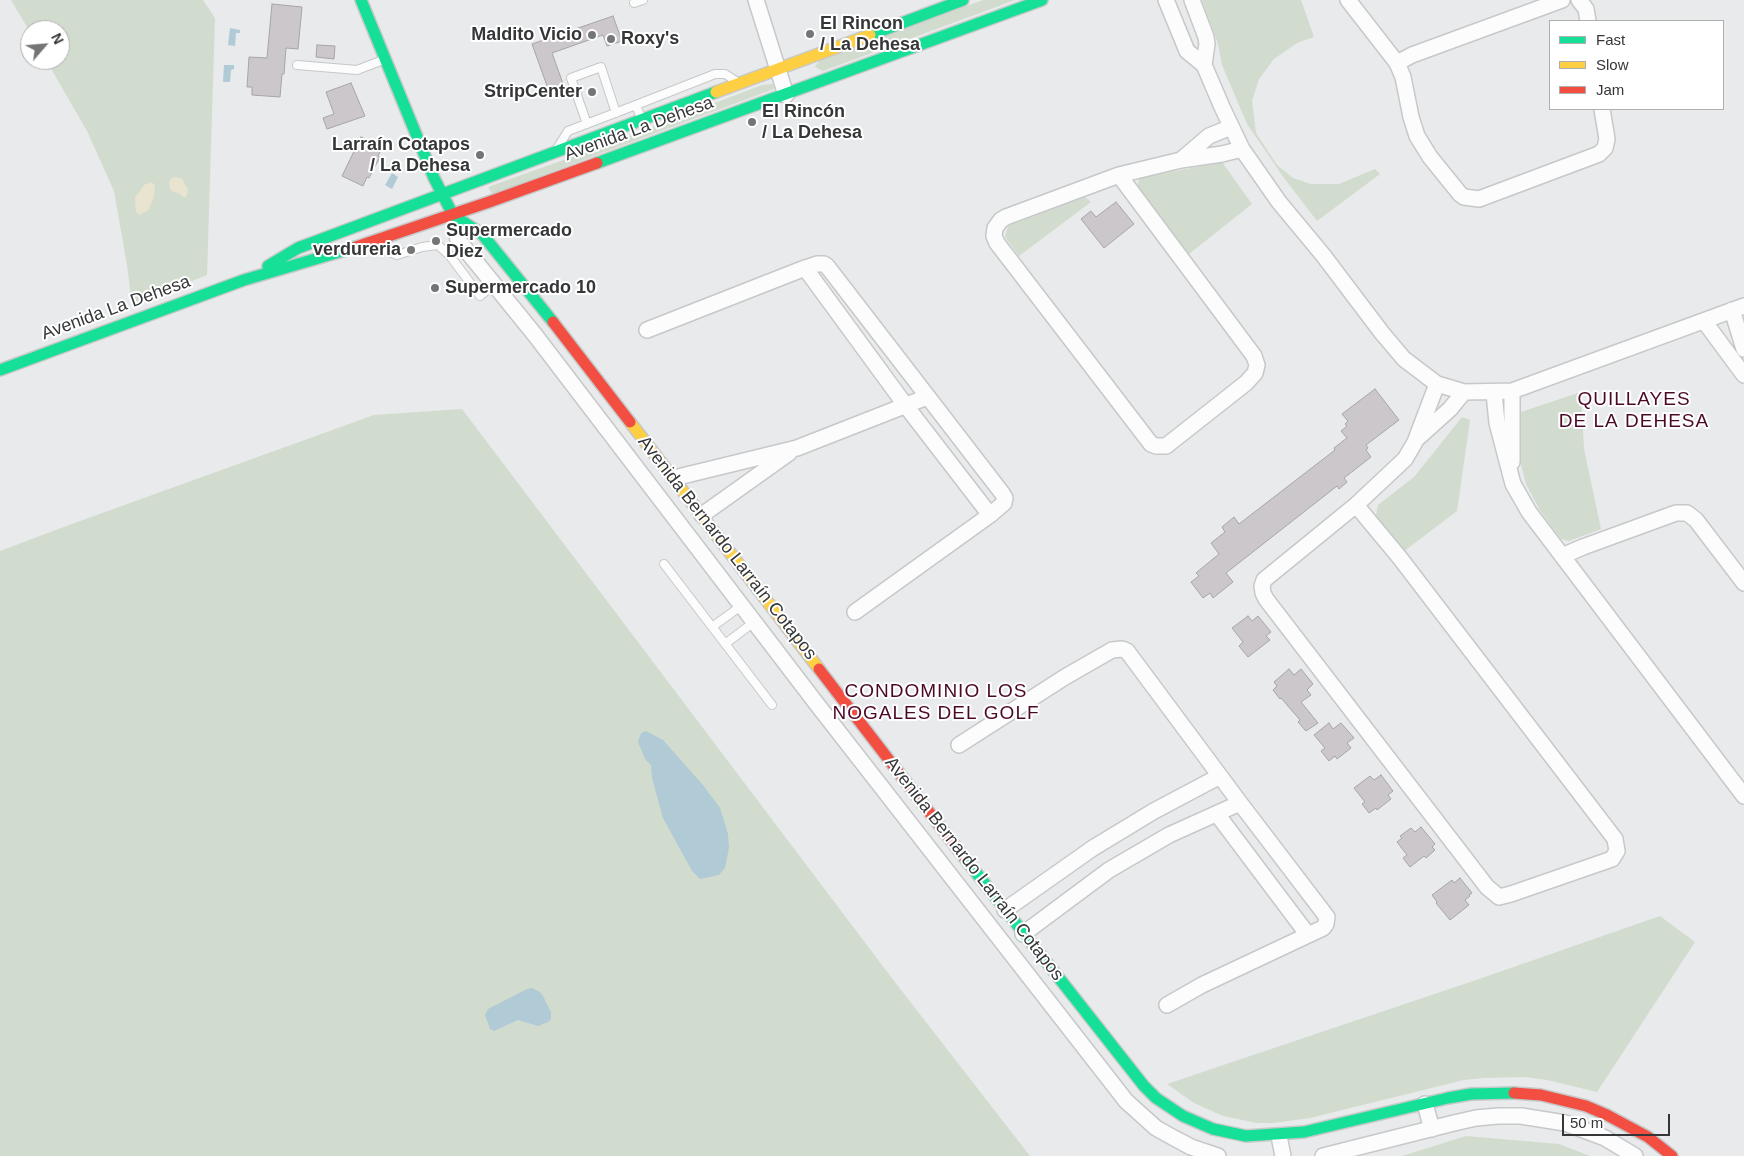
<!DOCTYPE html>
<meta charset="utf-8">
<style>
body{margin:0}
#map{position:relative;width:1744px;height:1156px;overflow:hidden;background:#e8eaec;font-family:Arial,sans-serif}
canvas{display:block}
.legend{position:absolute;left:1549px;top:20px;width:175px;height:90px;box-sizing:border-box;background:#fff;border:1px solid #aeafaf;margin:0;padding:6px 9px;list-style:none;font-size:15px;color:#353638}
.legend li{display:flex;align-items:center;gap:10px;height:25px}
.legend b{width:25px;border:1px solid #aeafaf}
.north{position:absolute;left:20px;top:20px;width:50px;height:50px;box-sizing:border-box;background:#fff;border:1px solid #aeafaf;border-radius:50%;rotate:63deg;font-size:14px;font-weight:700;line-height:20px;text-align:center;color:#353638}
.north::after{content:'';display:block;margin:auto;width:18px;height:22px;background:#747577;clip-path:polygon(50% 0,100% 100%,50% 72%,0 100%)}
.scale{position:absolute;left:1562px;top:1114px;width:108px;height:22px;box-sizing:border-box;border:2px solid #353638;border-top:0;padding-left:6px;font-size:15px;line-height:18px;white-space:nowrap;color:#353638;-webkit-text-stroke:4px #fff;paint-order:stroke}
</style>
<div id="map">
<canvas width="1744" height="1156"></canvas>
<ul class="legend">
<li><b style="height:6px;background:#16e098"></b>Fast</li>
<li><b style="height:6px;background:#ffcf43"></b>Slow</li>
<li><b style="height:6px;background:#f24e42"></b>Jam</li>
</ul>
<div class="north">N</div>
<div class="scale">50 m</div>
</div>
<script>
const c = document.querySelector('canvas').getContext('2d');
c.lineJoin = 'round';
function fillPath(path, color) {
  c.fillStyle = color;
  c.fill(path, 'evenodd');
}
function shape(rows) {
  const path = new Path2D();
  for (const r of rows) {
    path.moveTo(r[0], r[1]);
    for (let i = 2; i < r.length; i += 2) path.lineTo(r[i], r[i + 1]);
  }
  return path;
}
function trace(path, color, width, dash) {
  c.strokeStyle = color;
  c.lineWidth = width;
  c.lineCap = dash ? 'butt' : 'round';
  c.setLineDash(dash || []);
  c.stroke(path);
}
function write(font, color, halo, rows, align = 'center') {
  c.font = font + ' Arial,sans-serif';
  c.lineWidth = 4;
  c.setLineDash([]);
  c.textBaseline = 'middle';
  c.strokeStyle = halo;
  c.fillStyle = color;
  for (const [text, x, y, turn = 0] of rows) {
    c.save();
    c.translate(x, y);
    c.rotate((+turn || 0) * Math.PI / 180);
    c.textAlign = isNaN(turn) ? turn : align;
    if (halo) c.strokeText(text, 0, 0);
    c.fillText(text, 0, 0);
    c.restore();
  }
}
const green = shape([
 [11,0,203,0,215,18,207,275,132,305,127,265,114,191,87,131,46,60,60,60,60,30,30,30,30,32],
 [983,0,1015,0,823,71,815,67,820,60],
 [1202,0,1301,0,1314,37,1297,43,1274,59,1259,79,1252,101,1256,133,1277,165,1293,178,1311,184,1339,184,1375,169,1380,174,1317,221,1284,178,1247,124,1222,65,1218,44],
 [773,84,774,89,492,194,488,187,611,143,762,85],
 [1222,162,1252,204,1189,254,1137,186,1140,178],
 [1085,197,1091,202,1019,256,1005,237,1008,226],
 [1581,392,1584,449,1601,529,1569,541,1561,539,1541,512,1526,484,1518,453,1521,412],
 [462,409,891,977,1030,1156,0,1156,0,551,69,525,374,415],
 [1462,417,1470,420,1457,511,1403,552,1376,515,1378,505,1414,477],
 [1660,916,1695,942,1597,1092,1547,1080,1526,1077,1484,1078,1464,1080,1310,1118,1274,1123,1257,1123,1223,1116,1194,1103,1167,1084,1482,978],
 [1466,1136,1559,1144,1590,1156,1402,1156]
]);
const sand = shape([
 [176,177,182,179,188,189,186,197,183,197,180,194,172,191,170,188,169,182,172,178],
 [151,182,154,184,155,189,153,200,148,210,140,215,136,212,135,198,144,185]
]);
const water = shape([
 [230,28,240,30,240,33,236,33,235,46,228,45],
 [224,65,234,65,234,69,231,70,230,82,223,82],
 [392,173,398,177,392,189,385,185],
 [646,731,663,740,703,785,720,808,728,834,729,848,725,868,719,875,700,879,692,871,663,818,652,778,651,765,645,759,638,742,641,733],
 [532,988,540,992,544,998,551,1012,551,1019,548,1022,538,1026,518,1020,494,1031,490,1029,485,1015,488,1009,525,990]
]);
const building = shape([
 [272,4,302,7,298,49,286,48,284,74,282,74,280,97,252,95,252,87,247,87,249,57,267,58,272,4],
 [613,16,622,41,607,46,603,35,552,53,566,92,551,97,532,44,613,16],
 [317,45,335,46,334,59,316,57,317,45],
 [351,83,365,116,327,129,323,118,334,114,326,92,351,83],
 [361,137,382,148,378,156,380,157,369,178,367,177,363,186,342,176,361,137],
 [1116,202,1134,224,1104,248,1081,219,1091,211,1096,217,1116,202],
 [1375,389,1399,420,1366,445,1368,448,1366,450,1371,457,1344,478,1347,482,1339,489,1337,486,1226,573,1233,582,1213,598,1210,593,1203,598,1191,582,1199,576,1196,573,1219,554,1211,543,1225,532,1222,527,1234,517,1239,524,1335,450,1334,448,1347,438,1341,431,1347,426,1345,424,1348,421,1342,414,1375,389],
 [1248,616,1252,621,1258,616,1271,632,1266,636,1270,640,1248,657,1239,646,1243,642,1232,628,1248,616],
 [1289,669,1294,675,1301,669,1313,684,1307,690,1311,695,1301,702,1318,723,1306,731,1298,722,1300,720,1281,698,1280,699,1273,690,1277,686,1274,682,1289,669],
 [1329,723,1333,729,1341,723,1354,738,1347,743,1351,748,1337,759,1335,756,1329,761,1321,751,1325,748,1314,735,1329,723],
 [1381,775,1393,791,1388,795,1391,799,1377,810,1376,808,1369,813,1362,804,1365,802,1354,788,1370,776,1374,780,1381,775],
 [1421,827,1435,844,1432,847,1435,850,1426,858,1424,856,1410,867,1403,858,1407,855,1397,842,1402,838,1400,836,1411,828,1415,832,1421,827],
 [1460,878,1472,893,1469,895,1470,896,1465,900,1469,905,1450,920,1436,903,1437,902,1432,895,1452,880,1454,883,1460,878]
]);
const lane = shape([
 [634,3,643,0],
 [297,65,357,70,383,60],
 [636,105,715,74,725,74,736,81],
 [587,124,571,78,601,67,616,113],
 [558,147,568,131,636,105,641,118],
 [373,246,397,255,422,247,438,245,450,256,480,296,493,285],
 [664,564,772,705],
 [712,627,741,606],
 [725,644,754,622]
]);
const street = shape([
 [756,0,786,95],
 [1166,0,1187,51,1204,65,1222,107,1242,149,1279,202,1323,255,1382,333,1404,359,1437,384,1464,392,1512,391,1744,306],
 [1192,0,1206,37,1207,44,1204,65],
 [1348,0,1397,63,1403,77,1411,117,1417,136,1430,157,1460,194,1464,197,1479,199,1599,154,1605,148,1607,139,1602,109],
 [1579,0,1586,9,1588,21],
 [1397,63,1412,55,1562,0],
 [1181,160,1209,136,1231,127],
 [1119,175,1254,356,1257,365,1255,373,1246,383,1166,446,1156,446,1151,444,997,243,994,236,995,228,1001,220,1006,217,1119,175,1181,160,1222,154,1242,149],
 [453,215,458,240,535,335,816,703,1126,1101,1156,1128,1174,1138,1191,1147,1218,1156],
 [805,268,906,406,990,515],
 [1732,310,1744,349],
 [1704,321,1744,375],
 [647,330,805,268,817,264,824,264,827,266,1002,493,1005,498,1004,503,990,515,855,612],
 [1512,391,1512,462],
 [1494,393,1497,423,1513,484,1529,512,1744,796],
 [1419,437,1450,409,1464,392],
 [674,478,797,448,927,397],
 [1356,505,1400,558,1615,839,1617,851,1612,859,1511,894,1499,897,1487,887,1266,599,1263,593,1262,586,1264,580,1356,505,1405,459,1415,442,1437,384],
 [702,515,789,453],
 [1562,556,1583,547,1676,513,1687,513,1696,520,1744,583],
 [959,745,1065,677,1112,650,1122,649,1127,651,1240,803,1327,917,1326,924,1323,928,1202,985,1167,1005],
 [1217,814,1308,935],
 [1005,910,1093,848,1154,811,1220,776],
 [1023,934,1109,870,1169,835,1240,803],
 [1425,1104,1432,1129],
 [1279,1136,1283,1156],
 [1323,1156,1454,1123,1476,1118,1498,1116,1521,1116,1565,1123,1605,1138,1635,1156]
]);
const fast = shape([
 [361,0,434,178,453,215,482,234,553,322],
 [870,35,963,0],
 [597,163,1042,0],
 [268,266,298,248,716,92],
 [0,370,244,280,356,247],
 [963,856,1144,1086,1156,1098,1183,1116,1213,1129,1246,1136,1304,1132,1448,1098,1471,1094,1514,1093]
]);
const slow = shape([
 [716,92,870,35],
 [630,422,819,669]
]);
const jam = shape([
 [356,247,489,202,597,163],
 [553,322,630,422],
 [819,669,963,856],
 [1514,1093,1541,1095,1586,1106,1607,1115,1648,1137,1672,1156]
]);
const markers = [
 [810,34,5,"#747577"],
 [592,35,5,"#747577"],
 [611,39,5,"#747577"],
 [592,92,5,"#747577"],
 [752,122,5,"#747577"],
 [480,155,5,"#747577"],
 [436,241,5,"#747577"],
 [411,250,5,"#747577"],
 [435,288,5,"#747577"]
];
const poiNames = [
 ["El Rincon",820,24],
 ["/ La Dehesa",820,45],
 ["Maldito Vicio",582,35,"right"],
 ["Roxy's",621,39],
 ["StripCenter",582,92,"right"],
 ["El Rincón",762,112],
 ["/ La Dehesa",762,133],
 ["Larraín Cotapos",470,145,"right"],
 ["/ La Dehesa",470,166,"right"],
 ["Supermercado",446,231],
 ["Diez",446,252],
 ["verdureria",401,250,"right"],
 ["Supermercado 10",445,288]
];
const streetNames = [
 ["Avenida La Dehesa",639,129,-20],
 ["Avenida La Dehesa",116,308,-20],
 ["Avenida Bernardo Larraín Cotapos",727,548,52],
 ["Avenida Bernardo Larraín Cotapos",974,869,52]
];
const neighbourhoodNames = [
 ["QUILLAYES",1634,400],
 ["DE LA DEHESA",1634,422],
 ["CONDOMINIO LOS",936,692],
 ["NOGALES DEL GOLF",936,714]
];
fillPath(green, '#d2dcce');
fillPath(sand, '#e9e4d0');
fillPath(water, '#b0cad6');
fillPath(building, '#ccc7cb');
trace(building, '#a5a5a6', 1);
trace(lane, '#c6c8c9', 10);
trace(street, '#c6c8c9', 18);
trace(fast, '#c6c8c9', 14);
trace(slow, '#c6c8c9', 14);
trace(jam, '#c6c8c9', 14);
trace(lane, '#fcfcfc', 8);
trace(street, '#fcfcfc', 15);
trace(fast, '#16e098', 11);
trace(slow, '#ffcf43', 11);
trace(jam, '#f24e42', 11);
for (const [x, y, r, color] of markers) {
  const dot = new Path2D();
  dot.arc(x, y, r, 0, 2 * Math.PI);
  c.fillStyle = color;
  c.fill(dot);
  trace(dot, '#fff', 2);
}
write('bold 18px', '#353638', '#fff', poiNames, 'left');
write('18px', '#353638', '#fff', streetNames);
c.letterSpacing = '1px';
write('19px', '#4c0927', '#fff', neighbourhoodNames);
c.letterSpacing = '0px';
</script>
